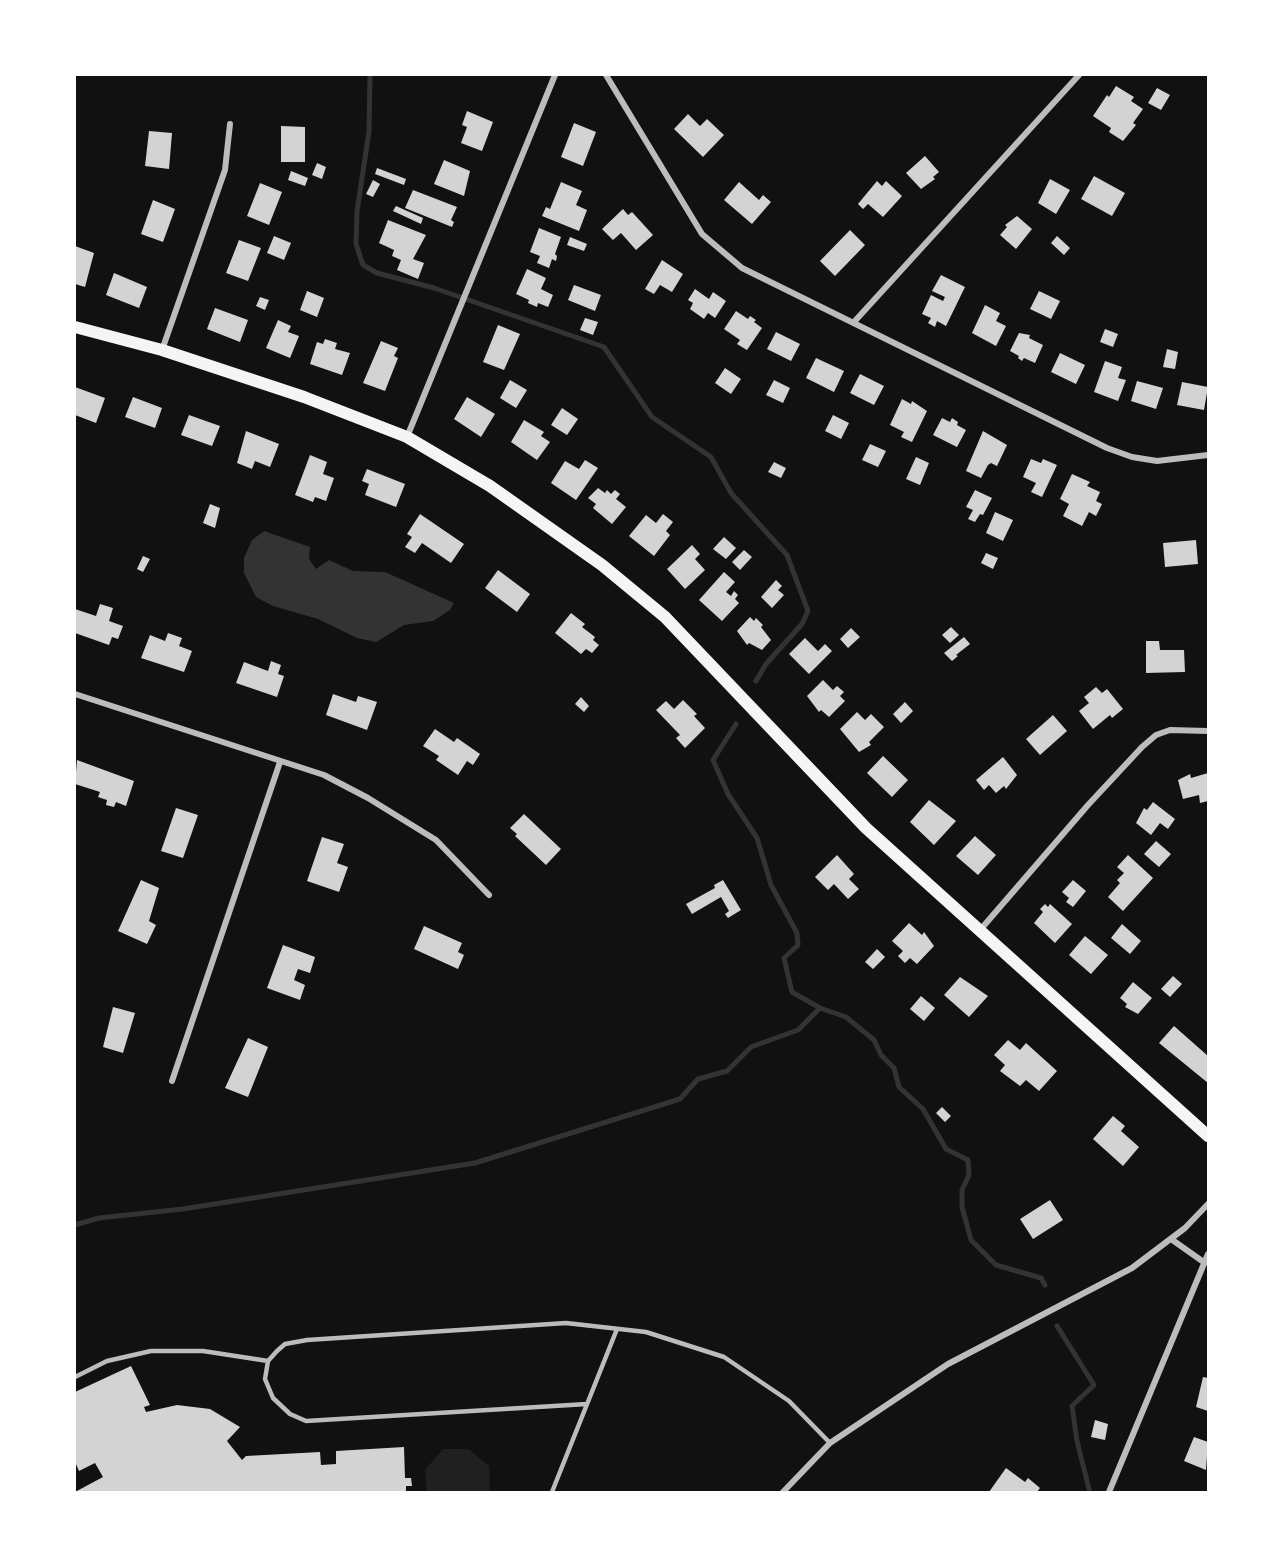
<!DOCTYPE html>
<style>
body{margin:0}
#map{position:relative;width:1283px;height:1567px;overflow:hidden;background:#111;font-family:Rubik,sans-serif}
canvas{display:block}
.frame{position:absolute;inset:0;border:76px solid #fff;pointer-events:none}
</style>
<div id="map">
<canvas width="1283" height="1567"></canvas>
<div class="frame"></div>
</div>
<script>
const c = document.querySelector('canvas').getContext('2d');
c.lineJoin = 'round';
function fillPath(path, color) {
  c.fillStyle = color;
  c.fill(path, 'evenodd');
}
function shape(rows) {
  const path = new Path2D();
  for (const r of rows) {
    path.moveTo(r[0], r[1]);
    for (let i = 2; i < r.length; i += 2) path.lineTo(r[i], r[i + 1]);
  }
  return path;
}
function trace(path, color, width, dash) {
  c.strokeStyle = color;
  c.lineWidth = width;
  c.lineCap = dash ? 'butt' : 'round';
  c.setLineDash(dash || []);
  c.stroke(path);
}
const green = shape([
 [443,1449,469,1449,489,1466,490,1491,427,1492,425,1470]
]);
const water = shape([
 [264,531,310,547,309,559,316,569,329,560,353,571,385,572,454,603,450,610,433,621,404,625,376,642,357,638,318,619,273,606,256,597,244,573,244,558,252,540]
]);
const stream = shape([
 [370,75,369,132,357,211,356,244,363,265,377,273,434,288,604,347,652,417,711,457,731,493,787,555,808,611,802,624,766,664,756,681],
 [736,724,713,760,728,794,757,838,771,885,797,933,798,945,784,958,792,992,820,1008,846,1017,874,1040,881,1055,894,1068,899,1087,923,1109,946,1149,968,1160,969,1175,962,1190,962,1207,971,1240,996,1265,1041,1278,1045,1285],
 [75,1225,99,1218,183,1209,475,1163,680,1099,698,1079,727,1071,751,1047,798,1030,820,1008],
 [1057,1326,1094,1385,1072,1406,1077,1441,1089,1489]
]);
const building = shape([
 [1116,86,1134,97,1131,101,1143,109,1133,123,1136,125,1123,141,1109,132,1111,128,1093,116,1107,95,1109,97],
 [1157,88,1170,95,1161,110,1148,103],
 [467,111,493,122,482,151,461,143,467,127,462,125],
 [688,114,700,126,707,119,724,135,703,157,674,129],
 [574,123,596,132,583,166,561,157],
 [281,126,305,127,305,162,281,162],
 [149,131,172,133,169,169,145,166],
 [925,156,939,172,933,177,935,179,921,189,906,173],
 [444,160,470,171,464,196,434,184],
 [317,163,326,167,322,179,312,175],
 [377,168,406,179,404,185,375,174],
 [291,171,308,178,305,186,288,180],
 [1094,176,1125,193,1112,216,1081,199],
 [1050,179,1070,190,1056,214,1038,203],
 [373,180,380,184,373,197,366,194],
 [877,181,882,186,886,181,902,196,883,217,868,204,863,209,858,204],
 [561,182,582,191,576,205,587,210,579,231,542,216,546,207,550,209],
 [739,182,759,200,763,195,771,202,752,224,724,200],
 [260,183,282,192,269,225,247,216],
 [413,190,457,207,451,220,454,222,452,227,405,208],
 [153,200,175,209,163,242,141,234],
 [396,206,423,218,421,224,393,211],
 [623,209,628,215,632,212,653,235,636,250,621,233,613,240,602,229],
 [1017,216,1032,229,1016,249,1000,235,1007,227,1005,225],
 [388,220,426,235,413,259,424,263,418,279,397,270,401,260,392,256,394,250,379,243],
 [539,228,561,237,555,254,557,256,556,261,552,259,549,268,537,263,540,256,530,252],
 [850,230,865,245,835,276,820,261],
 [274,236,291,243,284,260,267,253],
 [1057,236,1070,248,1064,255,1051,243],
 [570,237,587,244,584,251,567,245],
 [239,240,261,248,248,281,226,273],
 [75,246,94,253,85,287,75,284],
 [662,260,683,274,672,292,660,285,654,294,645,289],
 [527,269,546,278,541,289,553,295,548,307,538,303,537,307,528,303,529,300,516,294],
 [114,273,147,287,139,308,106,295],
 [941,275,965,287,946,326,937,321,935,327,928,323,931,318,922,314,931,295,943,301,945,297,932,291],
 [574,285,601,295,595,311,568,300],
 [695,289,709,299,713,292,726,301,715,318,708,313,704,319,690,309,693,303,688,300],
 [307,291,324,298,317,317,300,310],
 [1039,291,1060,301,1051,319,1030,309],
 [260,297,269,300,265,310,256,306],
 [985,305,1000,313,996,321,1006,326,996,346,972,333],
 [215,308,248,320,240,342,207,329],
 [736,311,748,319,750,316,756,320,754,322,762,328,747,350,737,344,740,340,724,329],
 [585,318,598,322,593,335,580,330],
 [278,320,291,326,288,332,299,336,290,358,266,348],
 [498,325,520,334,504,370,483,362],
 [1105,329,1118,334,1113,347,1100,342],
 [776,332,800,344,791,361,767,349],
 [1019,333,1030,335,1029,338,1043,345,1035,363,1024,358,1022,361,1018,358,1019,356,1010,351],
 [325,339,337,343,335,349,350,353,342,375,310,364,317,342,323,344],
 [381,341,398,348,394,356,398,358,385,391,363,383],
 [1167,349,1178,352,1175,369,1163,367],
 [1060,353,1085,365,1076,384,1051,372],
 [816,358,844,371,834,392,806,378],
 [1105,361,1122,367,1118,378,1126,380,1118,401,1094,392],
 [725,368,741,379,731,394,715,383],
 [860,374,884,386,874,405,850,393],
 [510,380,527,390,516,408,500,398],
 [774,380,790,388,783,403,766,395],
 [1137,381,1163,388,1156,409,1131,401],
 [1182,382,1208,387,1204,410,1177,405],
 [75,387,105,398,96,423,75,415],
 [133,397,162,408,155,428,125,417],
 [467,397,495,414,481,437,454,419],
 [902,399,911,404,912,401,927,411,912,442,901,437,904,432,890,425],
 [562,408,578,419,567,435,551,425],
 [189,415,220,426,212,446,181,435],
 [833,415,849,423,841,439,825,431],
 [942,418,950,422,952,418,958,422,957,425,966,430,957,447,933,435],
 [524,420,544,432,541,436,550,442,537,460,511,442],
 [246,431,279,444,270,467,255,461,252,469,237,463],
 [983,431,1007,445,997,466,991,463,988,465,981,478,966,471],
 [870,444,886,451,878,467,862,460],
 [310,455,327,462,323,474,334,478,326,501,315,497,313,502,295,495],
 [916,457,929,463,920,485,906,479],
 [1031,459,1041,463,1043,459,1057,465,1042,497,1031,492,1036,483,1023,477],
 [585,460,598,468,576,500,551,483,565,461,579,469],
 [774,462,786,468,781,478,768,472],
 [367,469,405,484,396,507,365,495,369,484,362,481],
 [1072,474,1090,482,1087,486,1100,492,1096,501,1102,504,1096,516,1089,512,1082,526,1063,516,1069,504,1060,499],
 [598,488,605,493,607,490,611,494,615,490,620,494,616,499,626,507,612,524,593,508,596,504,588,498],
 [975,490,992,498,983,515,980,514,975,522,968,519,973,510,966,507],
 [210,504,220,508,215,528,203,523],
 [995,512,1013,520,1003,541,986,533],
 [420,514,464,544,451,563,422,543,415,553,405,547,412,537,407,534],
 [663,514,673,522,666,531,670,535,654,556,629,536,646,515,656,523],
 [724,537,736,548,726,559,713,549],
 [1196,540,1198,564,1165,567,1163,543],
 [692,545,700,554,695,559,705,570,685,589,667,569],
 [744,550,752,557,740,570,732,562],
 [986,553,998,558,993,569,981,563],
 [143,556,150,559,143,572,137,569],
 [498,570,530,594,517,612,485,588],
 [724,572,735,582,726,592,731,596,734,591,738,595,735,599,739,603,722,621,699,600],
 [776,580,782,586,778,590,784,595,772,608,761,597],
 [100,604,113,608,109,621,123,626,118,639,112,637,109,645,75,633,75,609,96,616],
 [571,613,585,624,582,627,595,637,593,640,599,645,592,653,586,649,581,654,555,633],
 [750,617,754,621,756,618,763,625,761,627,771,640,762,650,749,643,747,645,737,631],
 [951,627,959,635,950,643,942,635],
 [851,628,860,637,848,648,840,639],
 [168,633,182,638,179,646,192,651,184,672,141,658,150,635,165,641],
 [964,637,970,644,956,655,958,656,952,661,944,653],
 [805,638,818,651,825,644,832,651,809,674,789,654],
 [1146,641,1159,641,1160,650,1184,650,1185,672,1146,673],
 [271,661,281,665,278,674,284,676,277,697,236,683,244,662,268,671],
 [823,680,833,690,837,686,844,692,840,696,845,701,829,717,821,710,819,712,807,696],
 [1096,687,1102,693,1107,689,1123,709,1112,718,1110,715,1093,729,1079,711,1089,703,1084,697],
 [333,694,356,702,358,696,377,702,367,730,326,715],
 [581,697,589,706,584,712,575,704],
 [683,700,697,714,694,716,705,728,685,748,676,738,680,735,656,710,666,701,674,709],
 [905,702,913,711,901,723,893,714],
 [857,712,865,720,871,714,884,727,869,742,871,745,859,752,840,729],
 [1053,715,1067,731,1040,755,1026,739],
 [435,729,454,742,457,738,480,754,473,765,467,761,458,775,436,760,439,756,423,746],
 [883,756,908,780,892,797,867,773],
 [1003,757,1017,775,1006,789,1004,786,996,793,989,785,984,790,976,780],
 [77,760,134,781,126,806,116,802,114,807,106,805,107,800,98,797,100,792,75,784],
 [1208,773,1208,801,1200,803,1199,795,1183,799,1178,780,1190,774,1191,778],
 [929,800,956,821,934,845,910,822],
 [1153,802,1175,819,1168,829,1160,823,1151,835,1136,823,1144,808,1147,810],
 [176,808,198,815,183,858,161,851],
 [524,814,561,849,546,865,515,836,517,834,510,828],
 [975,836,996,855,978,875,956,856],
 [322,837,344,844,337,863,348,867,339,892,307,881],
 [1156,841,1171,854,1159,867,1144,854],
 [837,855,854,874,849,879,859,889,848,899,834,884,828,890,815,877],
 [1128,855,1153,878,1123,911,1108,897,1120,883,1117,880,1124,873,1117,867],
 [141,880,159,888,149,921,156,925,147,944,118,931],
 [723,880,741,910,728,918,725,914,729,911,721,897,692,914,686,904,715,888,714,885],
 [1073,880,1086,891,1073,907,1066,902,1069,898,1062,892],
 [1045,904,1048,907,1050,904,1072,924,1055,943,1034,923,1043,912,1040,909],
 [909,923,922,935,924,932,934,946,917,964,910,958,905,963,898,956,903,951,892,941],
 [1122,924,1141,941,1130,954,1111,938],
 [424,926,462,943,458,952,464,955,458,969,414,949],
 [1085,936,1108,955,1091,974,1069,955],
 [283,945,315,957,310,973,298,969,294,980,305,985,300,1000,267,988],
 [877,949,885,957,873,969,865,962],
 [1173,976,1182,984,1170,997,1161,989],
 [960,977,988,996,969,1017,944,995],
 [1133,982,1152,998,1138,1014,1125,1007,1127,1004,1120,998],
 [921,996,935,1008,924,1021,910,1009],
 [113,1007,135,1013,123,1053,103,1047],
 [1174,1026,1208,1056,1208,1083,1159,1043],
 [248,1038,268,1047,248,1097,225,1088],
 [1008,1040,1020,1050,1026,1043,1057,1071,1039,1091,1026,1080,1020,1086,1000,1071,1005,1065,994,1055],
 [942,1107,951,1116,945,1122,936,1113],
 [1113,1116,1125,1126,1121,1131,1139,1147,1123,1166,1093,1139],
 [1050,1200,1063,1220,1033,1239,1020,1219],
 [131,1366,150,1405,144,1407,146,1412,177,1405,210,1409,240,1427,227,1441,242,1460,246,1456,320,1452,321,1465,336,1464,336,1451,404,1447,405,1478,411,1478,412,1486,406,1486,406,1492,75,1492,103,1477,95,1463,79,1471,75,1462,75,1392],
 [1203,1377,1208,1378,1208,1411,1196,1407],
 [1095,1420,1108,1424,1105,1440,1091,1437],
 [1194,1437,1208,1442,1206,1470,1184,1461],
 [1006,1468,1025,1482,1028,1478,1040,1488,1037,1492,989,1492]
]);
const service = shape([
 [75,1377,107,1361,151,1351,203,1351,268,1361],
 [587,1404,306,1421,290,1414,273,1398,265,1379,268,1361,277,1351,285,1344,307,1340,566,1323,646,1332,724,1357,789,1401,830,1443],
 [552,1492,617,1329]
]);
const minor = shape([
 [606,75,702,234,742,268,1107,448,1132,457,1157,461,1208,455],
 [854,322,1079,75],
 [162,350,225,170,230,124],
 [407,437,555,75],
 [75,694,324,775,368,798,436,840,489,895],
 [981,929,1088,805,1142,747,1156,735,1170,730,1208,731],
 [172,1081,280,762],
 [1171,1239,1205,1263],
 [783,1492,830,1443,948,1364,1132,1268,1185,1228,1208,1204],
 [1109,1492,1208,1254]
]);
const secondary = shape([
 [75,327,162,350,304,397,407,437,490,486,602,565,665,617,866,828,1208,1136]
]);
fillPath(green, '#202020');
fillPath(water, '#333');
trace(stream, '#333', 5);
fillPath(building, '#d3d3d3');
trace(service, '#bcbcbc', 4.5);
trace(minor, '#bcbcbc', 6);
trace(secondary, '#f5f5f5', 12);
</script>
